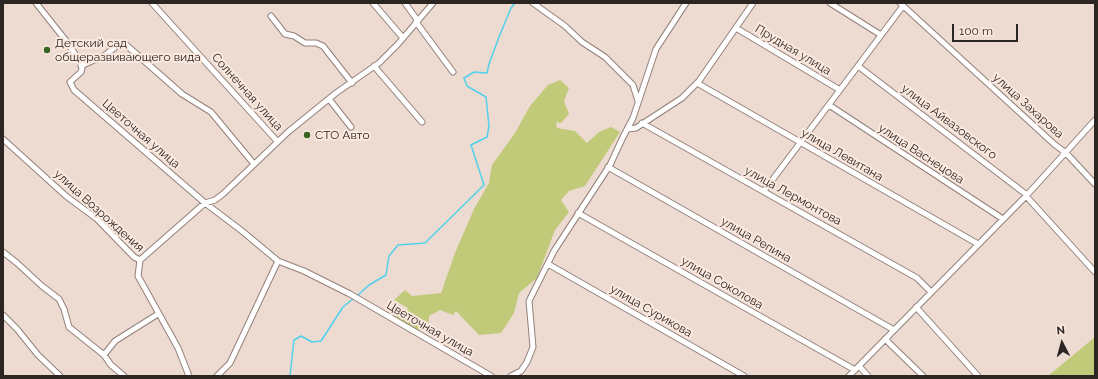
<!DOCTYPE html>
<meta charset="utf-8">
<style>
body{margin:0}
#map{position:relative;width:1098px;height:379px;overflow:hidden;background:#eddbd2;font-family:Raleway,sans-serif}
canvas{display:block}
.frame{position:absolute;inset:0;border:4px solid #2c2622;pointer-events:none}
.north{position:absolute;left:1042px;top:323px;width:40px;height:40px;-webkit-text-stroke:3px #fbe8df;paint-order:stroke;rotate:354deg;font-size:11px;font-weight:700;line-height:16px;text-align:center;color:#2c2622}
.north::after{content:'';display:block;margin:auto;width:14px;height:18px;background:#2c2622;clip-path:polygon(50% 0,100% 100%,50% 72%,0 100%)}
.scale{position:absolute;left:952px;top:24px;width:66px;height:18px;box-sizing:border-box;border:2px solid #2c2622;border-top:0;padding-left:5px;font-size:12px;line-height:14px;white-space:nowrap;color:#2c2622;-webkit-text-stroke:3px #fbe8df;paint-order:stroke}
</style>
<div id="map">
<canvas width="1098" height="379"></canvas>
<div class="frame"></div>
<div class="north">N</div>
<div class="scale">100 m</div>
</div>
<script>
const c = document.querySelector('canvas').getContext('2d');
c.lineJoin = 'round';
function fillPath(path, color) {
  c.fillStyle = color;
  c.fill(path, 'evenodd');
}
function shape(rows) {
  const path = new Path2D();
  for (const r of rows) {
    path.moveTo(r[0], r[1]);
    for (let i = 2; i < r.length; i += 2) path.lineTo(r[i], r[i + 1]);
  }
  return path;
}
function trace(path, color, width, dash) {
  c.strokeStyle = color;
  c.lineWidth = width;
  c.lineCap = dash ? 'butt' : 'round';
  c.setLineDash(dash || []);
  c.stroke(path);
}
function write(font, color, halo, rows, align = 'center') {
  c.font = font + ' Raleway,sans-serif';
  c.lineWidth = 4;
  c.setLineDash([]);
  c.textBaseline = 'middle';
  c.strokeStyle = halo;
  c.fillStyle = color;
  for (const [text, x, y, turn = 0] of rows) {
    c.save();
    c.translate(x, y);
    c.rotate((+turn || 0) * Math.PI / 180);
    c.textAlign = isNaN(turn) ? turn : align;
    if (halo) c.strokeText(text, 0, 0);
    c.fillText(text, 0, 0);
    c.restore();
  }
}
const green = shape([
 [560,80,569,88,564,101,569,114,561,123,556,122,557,128,575,131,587,143,599,132,611,127,620,132,585,186,569,191,561,200,569,212,555,230,537,278,519,293,514,313,501,333,479,335,456,311,453,315,440,310,429,316,428,327,416,332,393,316,404,316,408,308,394,300,405,290,412,296,441,293,455,253,474,209,489,183,492,165,515,133,530,106,548,85],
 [1095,337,1095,376,1048,376]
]);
const stream = shape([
 [357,296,369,285,386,275,389,256,398,245,425,243,484,185,471,145,487,137,489,126,486,97,467,86,464,78,474,72,487,73,489,64,499,37,511,8,515,3],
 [290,376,294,340,301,336,312,342,321,341,343,307,354,298]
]);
const minor = shape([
 [36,3,67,42,81,63,82,68,81,72,70,82,74,90,205,203,242,231,278,261,304,271,350,294,491,376],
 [152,3,277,141],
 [373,3,403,38],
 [405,3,418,21],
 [533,3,565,26,582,42,605,57,633,85,638,101],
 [830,3,881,35],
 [900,3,1054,144,1066,153,1095,184],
 [271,16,285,34,294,36,305,43,316,43,323,46,352,83],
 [416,22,453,72],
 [736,28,840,90],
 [81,66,94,60,100,59,118,45,125,44,182,94,211,112,254,164],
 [374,66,422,122],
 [858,66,1027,195],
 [697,83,978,244],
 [329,99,351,127],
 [829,105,1003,219],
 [642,123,917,278,931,292],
 [628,129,636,128,682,98,699,81,753,3],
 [3,139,66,196,97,219,134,257,140,260],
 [608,167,894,330],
 [764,191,903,6],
 [1026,196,1095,272],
 [578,213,855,370],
 [3,252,17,263,42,286,59,299,64,309,69,327,104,355,111,365,124,376],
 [140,260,205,203,215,200,223,194,288,132,336,93,379,63,398,44,433,3],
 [140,260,138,276,178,348,189,376],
 [548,264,744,376],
 [916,307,978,376],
 [3,315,17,329,38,355,60,376],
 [885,339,923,376],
 [104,355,115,341,158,314],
 [859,366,868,376],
 [217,376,230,363,278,261],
 [511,376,521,371,527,362,533,347,529,301,554,251,610,165,623,137,633,118,656,49,686,3],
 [849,376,1027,195,1095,120]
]);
const markers = [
 [47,50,4,"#386422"],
 [307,135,4,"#386422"]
];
const poiNames = [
 ["Детский сад",55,43],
 ["общеразвивающего вида",55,57],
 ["СТО Авто",315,135]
];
const streetNames = [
 ["Прудная улица",793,50,31],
 ["Солнечная улица",247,92,48],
 ["улица Захарова",1028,106,42],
 ["улица Айвазовского",949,122,37],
 ["Цветочная улица",141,134,41],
 ["улица Васнецова",921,154,33],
 ["улица Левитана",842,155,30],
 ["улица Лермонтова",793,196,29],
 ["улица Возрождения",99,211,42],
 ["улица Репина",756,240,30],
 ["улица Соколова",722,283,30],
 ["улица Сурикова",651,311,30],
 ["Цветочная улица",430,329,30]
];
fillPath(green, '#c0ca78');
trace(stream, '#51d1ea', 1.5);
trace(minor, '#928179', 7);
trace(minor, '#fff', 5);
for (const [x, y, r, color] of markers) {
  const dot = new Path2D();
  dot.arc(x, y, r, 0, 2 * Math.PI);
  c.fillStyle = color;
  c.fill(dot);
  trace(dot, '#fbe8df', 1.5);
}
write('12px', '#2c2622', '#fbe8df', poiNames, 'left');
write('12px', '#2c2622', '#fbe8df', streetNames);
</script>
